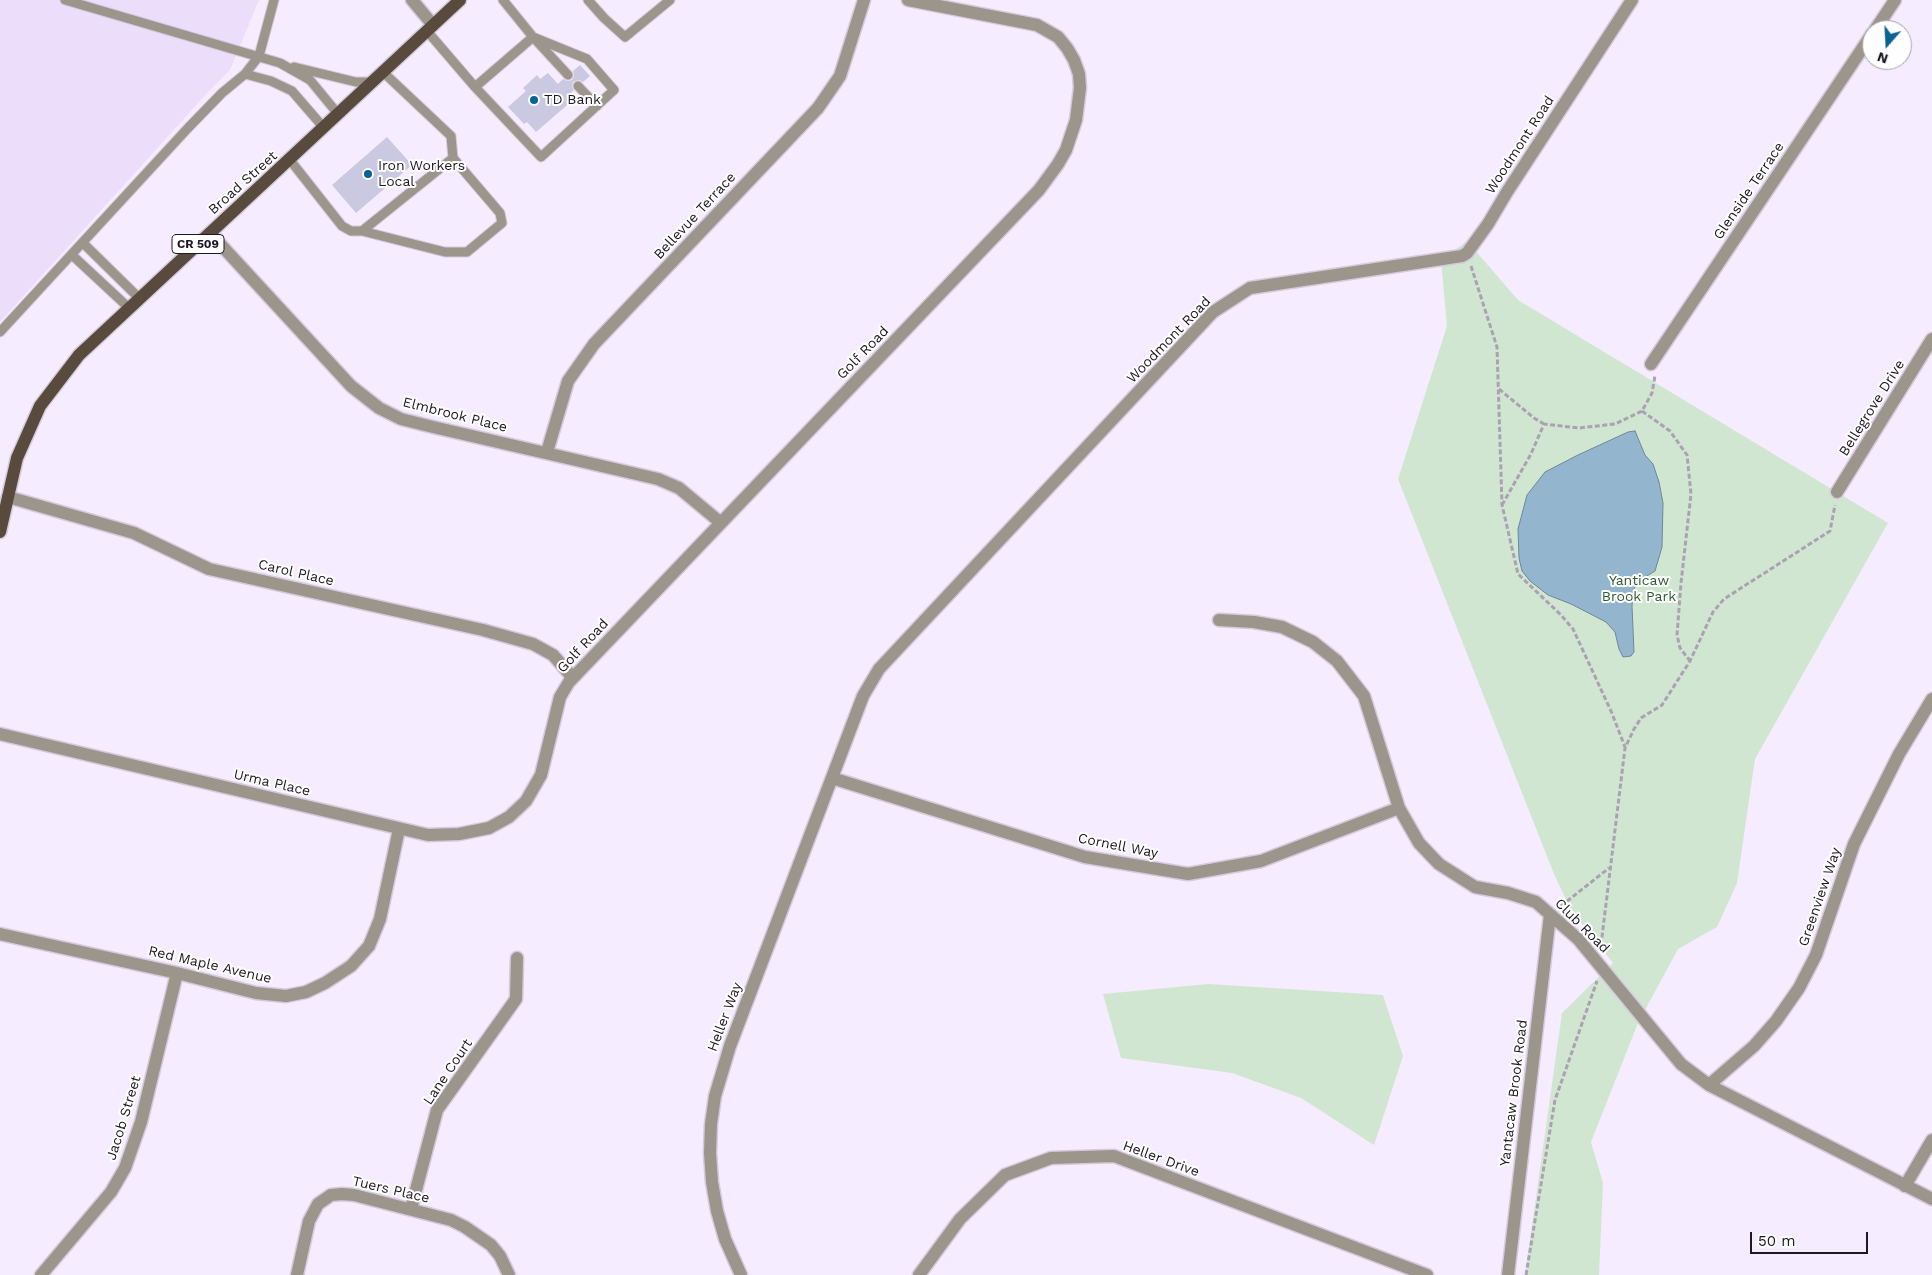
<!DOCTYPE html>
<style>
body{margin:0}
#map{position:relative;width:1932px;height:1275px;overflow:hidden;background:#f6ecff;font-family:"Work Sans",sans-serif}
canvas{display:block}
.north{position:absolute;left:1862px;top:20px;width:50px;height:50px;box-sizing:border-box;background:#fefefe;border:1px solid #a4a2a6;border-radius:50%;rotate:199deg;font-size:14px;font-weight:700;line-height:20px;text-align:center;color:#1d1821}
.north::after{content:'';display:block;margin:auto;width:18px;height:22px;background:#086292;clip-path:polygon(50% 0,100% 100%,50% 72%,0 100%)}
.scale{position:absolute;left:1750px;top:1232px;width:118px;height:22px;box-sizing:border-box;border:2px solid #1d1821;border-top:0;padding-left:6px;font-size:15px;line-height:18px;white-space:nowrap;color:#1d1821;-webkit-text-stroke:4px #fefefe;paint-order:stroke}
</style>
<div id="map">
<canvas width="1932" height="1275"></canvas>
<div class="north">N</div>
<div class="scale">50 m</div>
</div>
<script>
const c = document.querySelector('canvas').getContext('2d');
c.lineJoin = 'round';
function fillPath(path, color) {
  c.fillStyle = color;
  c.fill(path, 'evenodd');
}
function shape(rows) {
  const path = new Path2D();
  for (const r of rows) {
    path.moveTo(r[0], r[1]);
    for (let i = 2; i < r.length; i += 2) path.lineTo(r[i], r[i + 1]);
  }
  return path;
}
function trace(path, color, width, dash) {
  c.strokeStyle = color;
  c.lineWidth = width;
  c.lineCap = dash ? 'butt' : 'round';
  c.setLineDash(dash || []);
  c.stroke(path);
}
function write(font, color, halo, rows, align = 'center') {
  c.font = font + ' "Work Sans",sans-serif';
  c.lineWidth = 4;
  c.setLineDash([]);
  c.textBaseline = 'middle';
  c.strokeStyle = halo;
  c.fillStyle = color;
  for (const [text, x, y, turn = 0] of rows) {
    c.save();
    c.translate(x, y);
    c.rotate((+turn || 0) * Math.PI / 180);
    c.textAlign = isNaN(turn) ? turn : align;
    if (halo) c.strokeText(text, 0, 0);
    c.fillText(text, 0, 0);
    c.restore();
  }
}
const built = shape([
 [0,0,259,0,230,70,209,91,0,322]
]);
const green = shape([
 [1467,241,1518,300,1888,523,1755,759,1737,883,1717,927,1678,949,1638,1023,1591,1142,1603,1183,1599,1275,1525,1275,1562,1013,1613,963,1571,910,1554,874,1398,479,1447,326,1441,260],
 [1208,984,1383,995,1403,1056,1374,1145,1301,1098,1232,1073,1121,1058,1103,994]
]);
const water = shape([
 [1635,431,1645,455,1653,464,1659,482,1663,503,1662,547,1655,571,1637,582,1633,591,1632,606,1634,652,1631,656,1623,657,1619,649,1615,632,1606,622,1571,604,1548,595,1530,581,1522,571,1519,558,1518,529,1527,495,1545,472,1578,455,1628,432,1635,431]
]);
const building = shape([
 [580,65,590,76,583,82,579,80,573,82,572,87,574,90,569,95,573,100,536,132,527,122,524,124,508,107,526,91,523,88,537,75,540,79,548,73,558,84,563,79,567,81,572,80,574,76,573,71],
 [387,137,412,165,356,213,332,185]
]);
const path = shape([
 [1471,266,1497,347,1502,505,1518,574,1561,615,1573,629,1611,711,1625,747],
 [1499,389,1534,418,1544,424],
 [1642,411,1670,431,1687,455,1691,494,1681,583,1677,635,1680,648,1690,661],
 [1502,505,1531,454,1544,424,1579,428,1615,424,1642,411,1652,393,1655,376],
 [1561,906,1609,868],
 [1601,945,1625,748,1634,729,1641,718,1662,705,1690,661,1713,612,1724,599,1830,531,1835,505],
 [1526,1275,1555,1100,1597,981]
]);
const lane = shape([
 [65,0,280,63,310,80,338,114],
 [588,0,604,18,625,37,670,0],
 [427,31,475,87,541,157,614,90,587,59,533,37,503,0],
 [294,67,356,82,372,82],
 [245,74,271,81,292,91,324,128],
 [578,86,597,106],
 [475,87,533,37,568,75],
 [290,160,342,226,351,231,362,231,445,252,467,252,502,223,500,213,453,158,451,136,383,72],
 [362,231,453,158],
 [83,243,140,299],
 [72,255,129,308],
 [0,332,188,128,222,93,245,74,259,56,274,0]
]);
const street = shape([
 [412,0,433,25],
 [1875,30,1895,0],
 [210,233,351,386,379,408,401,419,433,427,658,479,679,488,721,523],
 [1651,364,1872,34],
 [547,452,568,381,594,344,818,108,840,76,864,0],
 [1837,492,1932,339],
 [8,497,134,533,209,569,483,630,533,644,553,655,573,678],
 [1219,620,1254,622,1282,627,1313,642,1337,661,1364,696,1399,808,1419,843,1439,864,1475,887,1508,893,1536,902,1578,939,1681,1064,1709,1085,1932,1199],
 [0,734,428,835,459,834,489,828,509,817,526,801,541,775,560,697,569,682,1039,190,1058,164,1066,150,1076,120,1080,88,1079,74,1074,60,1067,48,1058,37,1037,25,908,0],
 [832,778,1085,857,1188,874,1261,861,1399,808],
 [0,934,177,973,256,993,286,996,306,992,325,983,351,966,369,946,380,919,399,829],
 [1709,1085,1754,1046,1776,1021,1799,988,1816,955,1854,844,1899,754,1932,699],
 [1905,1186,1932,1140],
 [411,1209,437,1110,516,999,517,958],
 [41,1275,111,1192,125,1168,141,1122,177,973],
 [297,1275,309,1221,318,1204,331,1195,342,1194,354,1195,451,1220,465,1227,491,1245,500,1256,509,1275],
 [741,1275,725,1239,717,1211,712,1182,710,1153,711,1124,715,1096,730,1046,863,696,879,669,1213,312,1250,288,1462,256,1467,253,1488,224,1507,192,1632,0],
 [919,1275,960,1219,1005,1175,1051,1158,1114,1156,1427,1275],
 [1508,1275,1550,915]
]);
const primary = shape([
 [0,532,17,458,40,406,79,355,460,0]
]);
const markers = [
 [534,100,5,"#086292"],
 [368,174,5,"#086292"]
];
const shields = [
 [198,244,52]
];
const shieldNames = [
 ["CR 509",198,244]
];
const poiNames = [
 ["TD Bank",544,100],
 ["Iron Workers",378,166],
 ["Local",378,182]
];
const streetNames = [
 ["Woodmont Road",1520,145,-57],
 ["Broad Street",243,183,-42],
 ["Glenside Terrace",1749,191,-56],
 ["Bellevue Terrace",695,216,-47],
 ["Woodmont Road",1169,340,-46],
 ["Golf Road",863,353,-46],
 ["Bellegrove Drive",1872,408,-58],
 ["Elmbrook Place",455,415,14],
 ["Carol Place",296,573,13],
 ["Golf Road",583,646,-47],
 ["Urma Place",272,783,13],
 ["Cornell Way",1118,846,11],
 ["Greenview Way",1820,897,-71],
 ["Club Road",1582,926,45],
 ["Red Maple Avenue",210,965,13],
 ["Heller Way",725,1017,-69],
 ["Lane Court",448,1072,-56],
 ["Yantacaw Brook Road",1514,1093,-83],
 ["Jacob Street",124,1118,-73],
 ["Heller Drive",1161,1159,20],
 ["Tuers Place",391,1190,13]
];
const parkNames = [
 ["Yanticaw",1639,581],
 ["Brook Park",1639,597]
];
fillPath(built, '#ecddfb');
fillPath(green, '#d1e6d0');
fillPath(water, '#93b6ce');
trace(water, '#70879a', 1);
fillPath(building, '#cac9e1');
trace(lane, '#d3cadb', 11);
trace(street, '#d3cadb', 15);
trace(primary, '#d3cadb', 15);
trace(path, '#aaa2b2', 3, [5, 2.5]);
trace(lane, '#9c958c', 9);
trace(street, '#9c958c', 12);
trace(primary, '#584b3d', 12);
for (const [x, y, r, color] of markers) {
  const dot = new Path2D();
  dot.arc(x, y, r, 0, 2 * Math.PI);
  c.fillStyle = color;
  c.fill(dot);
  trace(dot, '#fefefe', 2);
}
for (const [x, y, w] of shields) {
  const box = new Path2D();
  box.roundRect(x - w / 2, y - 9.5, w, 19, 4);
  c.fillStyle = '#fefefe';
  c.fill(box);
  trace(box, '#1d1821', 1);
}
write('bold 12px', '#1d1821', null, shieldNames);
write('14px', '#1d1821', '#fefefe', poiNames, 'left');
write('14px', '#1d1821', '#fefefe', streetNames);
write('14px', '#305a31', '#fefefe', parkNames);
</script>
